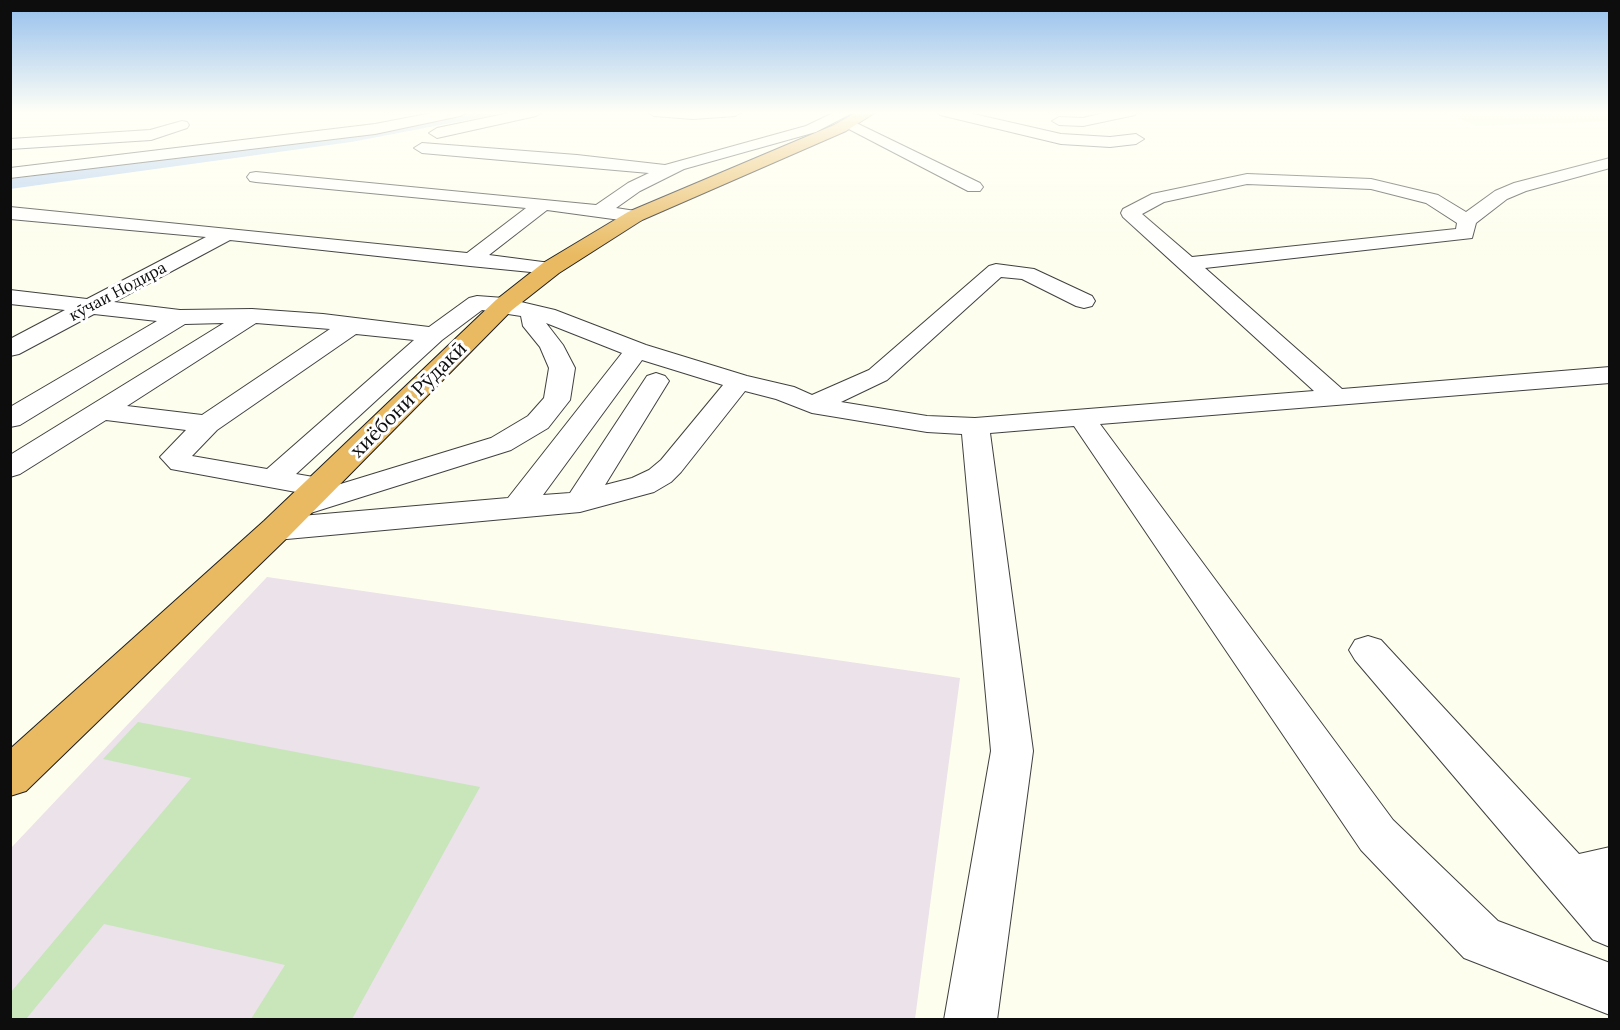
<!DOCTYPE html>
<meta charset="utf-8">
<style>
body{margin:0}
#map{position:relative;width:1620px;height:1030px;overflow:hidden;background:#fefeee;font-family:Lora,serif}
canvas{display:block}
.frame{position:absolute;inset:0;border:12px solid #0d0d0d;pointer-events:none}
</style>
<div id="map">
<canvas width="1620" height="1030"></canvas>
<div class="frame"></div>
</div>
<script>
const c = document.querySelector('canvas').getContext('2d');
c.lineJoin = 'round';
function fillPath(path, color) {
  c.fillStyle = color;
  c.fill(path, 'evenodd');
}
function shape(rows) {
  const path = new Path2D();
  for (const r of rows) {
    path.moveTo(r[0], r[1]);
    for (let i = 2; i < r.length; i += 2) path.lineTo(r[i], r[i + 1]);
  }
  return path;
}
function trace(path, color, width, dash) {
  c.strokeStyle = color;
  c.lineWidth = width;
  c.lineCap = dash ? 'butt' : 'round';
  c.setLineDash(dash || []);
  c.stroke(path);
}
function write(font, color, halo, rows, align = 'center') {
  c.font = font + ' Lora,serif';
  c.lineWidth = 6;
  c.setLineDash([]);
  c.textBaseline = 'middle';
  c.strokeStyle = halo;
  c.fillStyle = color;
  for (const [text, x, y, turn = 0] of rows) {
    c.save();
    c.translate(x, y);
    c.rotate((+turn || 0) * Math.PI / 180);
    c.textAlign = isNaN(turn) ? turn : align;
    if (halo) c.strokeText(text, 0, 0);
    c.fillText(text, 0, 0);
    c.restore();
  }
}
const industrial = shape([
 [267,577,960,678,915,1019,11,1019,10,849]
]);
const farmland = shape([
 [1443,112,1609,112,1609,121,1477,126]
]);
const green = shape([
 [138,722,480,787,352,1019,251,1019,285,965,104,924,26,1019,11,1019,11,992,191,778,103,759]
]);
const canal = shape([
 [465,112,495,112,488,116,351,142,10,189,10,179,351,134,465,112]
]);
const minor = shape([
 [437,112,467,112,460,116,375,134,10,178,10,168,375,124,437,112],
 [514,112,543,112,536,116,437,138,429,133,437,128,514,112],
 [647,112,742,112,735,116,693,119,654,116,647,112],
 [835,112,854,112,816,132,684,169,640,191,616,208,642,212,644,216,642,220,635,222,547,210,489,255,558,264,561,268,558,272,551,274,470,266,230,240,114,302,180,310,252,309,323,314,429,327,469,298,477,296,504,298,555,310,646,345,747,376,794,387,812,395,869,370,989,266,996,264,1034,269,1092,296,1095,301,1092,306,1084,308,1076,306,1022,279,1001,277,887,380,841,402,927,416,975,418,1314,391,1123,217,1121,213,1123,209,1152,194,1247,174,1371,179,1438,195,1466,212,1495,191,1514,183,1610,158,1610,168,1526,191,1507,199,1476,223,1472,238,1205,268,1342,389,1610,367,1610,383,1100,424,1393,820,1498,921,1610,963,1610,1015,1464,958,1361,850,1074,426,990,433,1033,751,997,1020,944,1020,991,751,962,434,927,432,812,413,776,399,745,391,681,472,671,482,654,492,580,512,276,540,265,536,260,529,265,522,298,517,288,514,283,507,288,500,307,494,171,469,160,457,186,430,106,420,20,474,10,477,10,455,224,323,185,324,20,425,10,427,10,407,157,321,94,314,19,354,10,356,10,339,65,310,10,304,10,290,87,299,206,237,10,219,10,207,467,253,526,208,256,182,250,181,247,177,250,173,256,172,596,205,628,183,649,173,422,153,414,148,422,143,577,155,665,165,806,126,835,112],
 [1247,184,1371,189,1426,203,1457,223,1456,229,1192,257,1142,214,1164,202,1247,184],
 [482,310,521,316,523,326,540,347,549,368,544,398,528,416,491,438,334,486,331,480,296,474,442,340,482,310],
 [256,323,330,329,202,415,127,406,256,323],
 [546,323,622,353,508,498,301,516,511,450,548,428,570,400,575,368,563,345,546,323],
 [356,334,414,340,267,469,192,456,217,430,356,334],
 [642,360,723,385,661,460,649,470,632,478,605,485,669,381,665,376,656,373,647,376,570,493,543,495,642,360],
 [938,112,965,112,1061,134,1110,137,1136,134,1144,139,1136,144,1110,147,1061,144,940,115,938,112],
 [1108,112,1137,112,1135,115,1083,126,1059,125,1052,121,1059,117,1083,118,1108,112],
 [848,119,980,183,983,187,980,191,968,191,843,126,841,123,848,119],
 [182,121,187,122,189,125,187,128,151,140,10,149,10,139,150,130,182,121],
 [1368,636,1381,640,1579,854,1610,847,1610,947,1593,940,1355,660,1349,650,1355,640,1368,636]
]);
const highway = shape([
 [857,112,876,112,846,131,642,220,559,273,512,310,288,537,26,791,10,796,10,749,264,521,496,300,543,263,628,212,834,125,857,112]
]);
const farStreetnames = [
 ["кӯчаи Нодира",118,292,-28]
];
const streetNames = [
 ["хиёбони Рӯдакӣ",409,400,-45]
];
fillPath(industrial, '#ebe2ea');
fillPath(farmland, '#eef2d0');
fillPath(green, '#c8e6ba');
fillPath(canal, '#b6d0f1');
trace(minor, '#404040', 2);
trace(highway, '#1e1e1e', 2);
fillPath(minor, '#fff');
fillPath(highway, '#e9ba61');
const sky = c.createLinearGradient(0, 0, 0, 256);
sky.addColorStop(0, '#94bfec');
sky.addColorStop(0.44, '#fffff7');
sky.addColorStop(1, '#fffff700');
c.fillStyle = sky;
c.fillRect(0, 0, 1620, 256);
write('16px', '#0d0d0d', '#fff', farStreetnames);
write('20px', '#0d0d0d', '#fff', streetNames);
</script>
